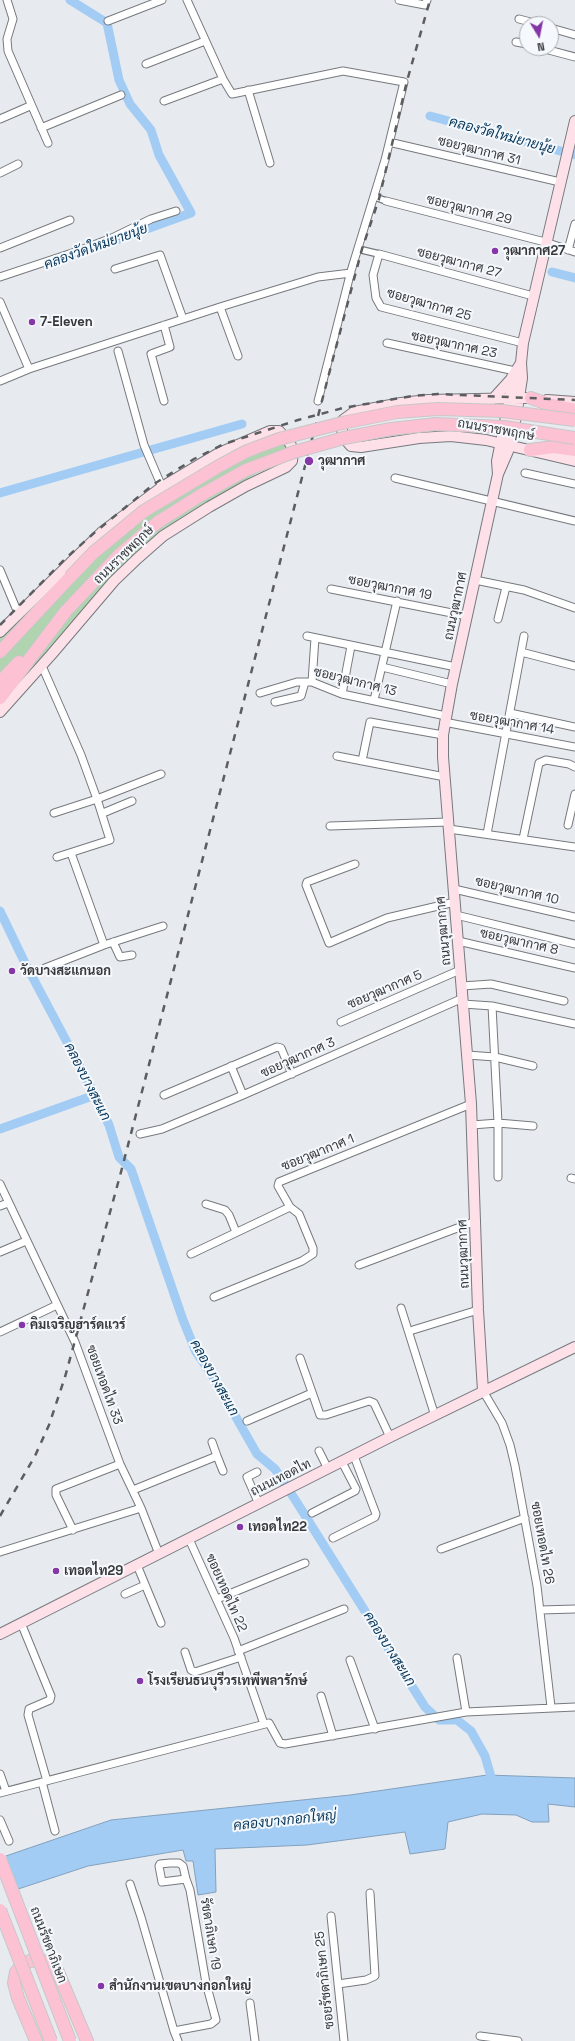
<!DOCTYPE html>
<meta charset="utf-8">
<style>
body{margin:0}
#map{position:relative;width:575px;height:2041px;overflow:hidden;background:#e7ebf0;font-family:"Space Grotesk",sans-serif}
canvas{display:block}
.north{position:absolute;left:519px;top:16px;width:40px;height:40px;box-sizing:border-box;background:#f5f9fd;border:1px solid #a9acaf;border-radius:50%;rotate:170deg;font-size:11px;font-weight:700;line-height:16px;text-align:center;color:#37383a}
.north::after{content:'';display:block;margin:auto;width:14px;height:18px;background:#8637a7;clip-path:polygon(50% 0,100% 100%,50% 72%,0 100%)}
</style>
<div id="map">
<canvas width="575" height="2041"></canvas>
<div class="north">N</div>
</div>
<script>
const c = document.querySelector('canvas').getContext('2d');
c.lineJoin = 'round';
function fillPath(path, color) {
  c.fillStyle = color;
  c.fill(path, 'evenodd');
}
function shape(rows) {
  const path = new Path2D();
  for (const r of rows) {
    path.moveTo(r[0], r[1]);
    for (let i = 2; i < r.length; i += 2) path.lineTo(r[i], r[i + 1]);
  }
  return path;
}
function trace(path, color, width, dash) {
  c.strokeStyle = color;
  c.lineWidth = width;
  c.lineCap = dash ? 'butt' : 'round';
  c.setLineDash(dash || []);
  c.stroke(path);
}
function write(font, color, halo, rows, align = 'center') {
  c.font = font + ' "Space Grotesk",Sarabun,sans-serif';
  c.lineWidth = 4;
  c.setLineDash([]);
  c.textBaseline = 'middle';
  c.strokeStyle = halo;
  c.fillStyle = color;
  for (const [text, x, y, turn = 0] of rows) {
    c.save();
    c.translate(x, y);
    c.rotate((+turn || 0) * Math.PI / 180);
    c.textAlign = isNaN(turn) ? turn : align;
    if (halo) c.strokeText(text, 0, 0);
    c.fillText(text, 0, 0);
    c.restore();
  }
}
const green = shape([
 [278,436,288,448,287,459,280,465,259,472,226,491,159,534,0,706,0,636,23,613,160,493,195,471,242,446]
]);
const water = shape([
 [487,1775,575,1778,575,1807,548,1804,549,1822,532,1822,516,1815,482,1814,448,1822,445,1849,410,1854,405,1832,307,1845,215,1849,216,1892,198,1895,193,1861,186,1861,183,1850,88,1866,0,1895,0,1858,111,1820,350,1795,487,1775]
]);
const pier = shape([
 [5,1854,19,1891,0,1897,0,1856]
]);
const canal = shape([
 [70,0,107,23,119,80,130,104,151,130,159,155,191,213,105,244],
 [430,116,575,155],
 [552,272,575,278],
 [0,493,242,424],
 [0,911,25,963,95,1095,109,1125,119,1157,131,1169,183,1320,196,1352,212,1375,257,1454,275,1469,296,1501,425,1707,439,1720,457,1720,471,1731,485,1756,494,1787],
 [0,1129,95,1095]
]);
const pedestrian = shape([
 [375,197,386,201],
 [358,249,379,254]
]);
const minor = shape([
 [7,0,13,19,7,39,8,51,48,143],
 [187,0,223,79,232,94,343,71,404,82,385,160,351,271,318,401],
 [399,0,425,5,427,0],
 [519,19,538,24],
 [108,21,162,0],
 [551,28,575,35],
 [516,42,527,44],
 [541,48,575,57],
 [146,64,205,41],
 [248,90,270,163],
 [164,101,223,79],
 [0,119,30,106],
 [41,128,121,95],
 [393,143,560,182],
 [0,173,18,164],
 [386,201,545,242,575,252],
 [0,248,70,220],
 [568,250,575,224],
 [115,269,160,255,183,319],
 [0,277,78,251,112,238,151,219,176,211],
 [0,302,29,369],
 [220,307,238,356],
 [164,325,170,347,151,354,164,401],
 [387,343,515,371],
 [523,343,381,307,376,298,373,275,379,254,533,296],
 [118,351,144,445,162,487],
 [0,381,29,369,220,307,318,277,351,273],
 [525,473,575,484],
 [395,478,575,521],
 [0,570,18,613],
 [475,580,524,590,575,608],
 [331,589,467,616],
 [498,619,506,587],
 [307,636,456,667],
 [521,652,575,666],
 [42,666,81,755,97,799,110,840,57,857],
 [382,667,452,684],
 [312,682,315,638],
 [260,693,297,682,312,682,342,694,446,716],
 [342,694,351,646],
 [374,700,397,601],
 [275,702,301,696,305,682],
 [510,713,575,727],
 [444,722,575,747],
 [337,756,445,777],
 [362,761,370,722,443,735],
 [54,813,97,799,161,774],
 [103,813,132,801],
 [568,825,575,794],
 [330,826,448,822],
 [449,829,575,847],
 [487,834,524,636],
 [523,839,539,763,546,760,569,764,575,767],
 [71,853,104,945,163,926],
 [355,864,307,882,306,885,329,943,387,918,455,902],
 [454,889,575,917],
 [456,915,575,944],
 [458,941,575,968],
 [113,942,120,957,132,955],
 [45,968,104,945],
 [462,986,491,984,564,1001],
 [463,1004,492,1006,575,1024],
 [492,1006,498,1123,498,1177],
 [341,1022,460,970],
 [467,1055,495,1057,533,1066],
 [231,1066,243,1095],
 [164,1095,277,1047,281,1048,292,1074],
 [472,1125,498,1123,533,1126],
 [140,1134,162,1129,243,1095,463,998],
 [571,1178,575,1179],
 [0,1184,75,1342,120,1464,141,1508,159,1554],
 [206,1204,225,1210,229,1215,236,1232],
 [0,1206,8,1203],
 [0,1252,26,1241],
 [191,1254,290,1207,278,1186,279,1182,471,1104],
 [359,1265,476,1221],
 [214,1297,302,1261,313,1254,313,1248,299,1214,290,1207],
 [401,1308,435,1416],
 [413,1330,478,1310],
 [0,1332,57,1305],
 [300,1358,320,1415,326,1415,369,1401,374,1403,390,1437],
 [483,1391,502,1423,510,1445,515,1466,537,1586,551,1707],
 [247,1421,312,1393],
 [212,1442,217,1456],
 [319,1451,328,1469],
 [257,1472,247,1477,259,1504],
 [133,1490,217,1456,223,1471],
 [312,1513,355,1491,356,1489,342,1462],
 [73,1530,56,1495,56,1489,120,1464],
 [333,1538,375,1517,376,1514,354,1456],
 [189,1539,234,1638,264,1724],
 [441,1549,525,1518],
 [0,1552,141,1508],
 [137,1565,161,1623],
 [125,1594,145,1585],
 [217,1599,305,1563],
 [540,1610,575,1609],
 [21,1623,51,1696,50,1700,29,1709,28,1715,47,1781],
 [238,1651,344,1609],
 [185,1652,191,1670,195,1672,241,1657],
 [457,1658,466,1712],
 [350,1660,375,1729],
 [321,1696,333,1736],
 [0,1774,6,1791],
 [42,1782,55,1831],
 [0,1793,269,1723,280,1743,285,1744,466,1712,575,1707],
 [0,1820,9,1841],
 [130,1884,141,1917,174,2031],
 [331,1916,344,2041],
 [338,1984,366,1980,375,1976,370,1893],
 [250,2003,255,2041],
 [480,2036,518,2041],
 [178,2041,174,2031,211,2024,216,2020,206,1983,190,1890,186,1879,183,1866,179,1863,170,1863,160,1864,159,1866,162,1882,186,1879]
]);
const secondary = shape([
 [525,398,428,400,401,403,354,412,343,420,342,429,343,437,351,446,361,447,419,438,451,436,486,440,575,461],
 [492,400,512,378],
 [547,400,575,402],
 [498,474,497,461,510,398,512,377,521,363],
 [0,632,102,532,162,487,219,453,270,431,279,431,290,443,293,451,292,461,286,467,246,486,209,507,163,536,138,558,114,581,51,655,0,712],
 [483,1391,478,1310,471,1104,443,757,443,735,452,684,498,474,508,451,516,417,522,378,521,363,523,343,575,121],
 [0,1634,390,1437,575,1347]
]);
const primary = shape([
 [531,398,548,404,575,410],
 [530,450,554,447,575,450],
 [0,652,70,577],
 [0,682,19,662],
 [0,698,66,611],
 [36,2041,18,1998,14,1983,16,1972,22,1965,30,1961,39,1960,49,1963,58,1972,87,2041]
]);
const rail = shape([
 [0,625,65,559,94,533,154,484,194,459,224,444,298,420,343,408,412,396,438,394,575,400],
 [0,1516,35,1456,49,1425,65,1377,121,1172,330,370,362,249,379,199,407,81,430,0]
]);
const primaryBridge = shape([
 [70,577,93,553,144,511,219,466,247,451,279,439,342,423,397,412,438,409,502,411,575,420],
 [66,611,119,555,158,522,201,495,246,470,294,452,344,438,391,429,436,424,504,427,575,438],
 [0,1859,70,2041],
 [0,1910,51,2041]
]);
const markers = [
 [495,251,4,"#8637a7"],
 [32,322,4,"#8637a7"],
 [309,461,5,"#8637a7"],
 [12,971,4,"#8637a7"],
 [22,1325,4,"#8637a7"],
 [240,1527,4,"#8637a7"],
 [56,1571,4,"#8637a7"],
 [140,1681,4,"#8637a7"],
 [101,1986,4,"#8637a7"]
];
const streetNames = [
 ["ซอยวุฒากาศ 31",479,151,14],
 ["ซอยวุฒากาศ 29",469,210,14],
 ["ซอยวุฒากาศ 27",459,263,15],
 ["ซอยวุฒากาศ 25",429,305,16],
 ["ซอยวุฒากาศ 23",454,345,12],
 ["ถนนราชพฤกษ์",496,430,10],
 ["ถนนราชพฤกษ์",124,555,-44],
 ["ซอยวุฒากาศ 19",390,588,11],
 ["ถนนวุฒากาศ",456,606,-78],
 ["ซอยวุฒากาศ 13",355,682,14],
 ["ซอยวุฒากาศ 14",512,723,10],
 ["ซอยวุฒากาศ 10",517,891,13],
 ["ถนนวุฒากาศ",444,931,-95],
 ["ซอยวุฒากาศ 8",519,942,13],
 ["ซอยวุฒากาศ 5",385,990,-23],
 ["ซอยวุฒากาศ 3",298,1058,-24],
 ["ซอยวุฒากาศ 1",318,1153,-22],
 ["ถนนวุฒากาศ",464,1254,-92],
 ["ซอยเทอดไท 33",104,1385,70],
 ["ถนนเทอดไท",281,1478,-27],
 ["ซอยเทอดไท 26",542,1543,80],
 ["ซอยเทอดไท 22",226,1593,66],
 ["รัชดาภิเษก 19",210,1934,81],
 ["ถนนรัชดาภิเษก",48,1945,69],
 ["ซอยรัชดาภิเษก 25",325,1980,-96]
];
const poiNames = [
 ["วุฒากาศ27",503,251],
 ["7-Eleven",40,322],
 ["วุฒากาศ",318,461],
 ["วัดบางสะแกนอก",20,971],
 ["คิมเจริญฮาร์ดแวร์",30,1325],
 ["เทอดไท22",248,1527],
 ["เทอดไท29",64,1571],
 ["โรงเรียนธนบุรีวรเทพีพลารักษ์",148,1681],
 ["สำนักงานเขตบางกอกใหญ่",109,1986]
];
const waterNames = [
 ["คลองวัดใหม่ยายนุ้ย",502,136,15],
 ["คลองวัดใหม่ยายนุ้ย",96,247,-20],
 ["คลองบางสะแก",87,1082,63],
 ["คลองบางสะแก",214,1378,61],
 ["คลองบางสะแก",389,1649,58],
 ["คลองบางกอกใหญ่",285,1821,-6]
];
fillPath(green, '#b0d4af');
fillPath(water, '#a3ccf4');
trace(water, '#83a0bc', 1);
fillPath(pier, '#e7ebf0');
trace(canal, '#a3ccf4', 9);
trace(pedestrian, '#76797d', 8);
trace(minor, '#76797d', 9);
trace(secondary, '#76797d', 12);
trace(primary, '#c7c7c8', 14);
trace(pedestrian, '#fff', 5.5);
trace(minor, '#fff', 7);
trace(secondary, '#fee0e9', 10);
trace(primary, '#fcc2d4', 12);
trace(rail, '#5c5d60', 2.5, [7, 7]);
trace(primaryBridge, '#c7c7c8', 14, []);
trace(primaryBridge, '#fcc2d4', 12);
for (const [x, y, r, color] of markers) {
  const dot = new Path2D();
  dot.arc(x, y, r, 0, 2 * Math.PI);
  c.fillStyle = color;
  c.fill(dot);
  trace(dot, '#f5f9fd', 1.5);
}
write('13px', '#37383a', '#f5f9fd', streetNames);
write('bold 13px', '#37383a', '#f5f9fd', poiNames, 'left');
write('italic 14px', '#07375b', '#f5f9fd', waterNames);
</script>
